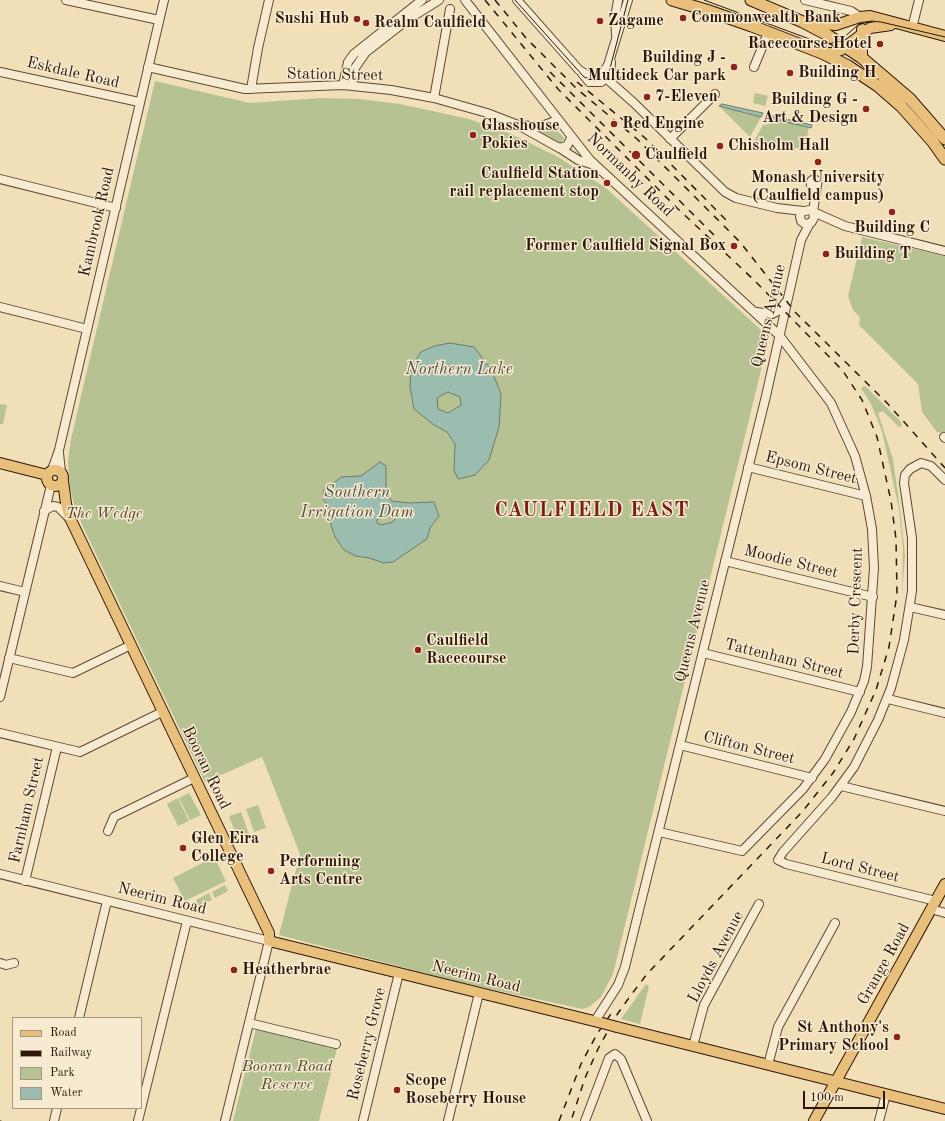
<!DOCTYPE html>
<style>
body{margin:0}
#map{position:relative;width:945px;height:1121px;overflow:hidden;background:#f1dfb8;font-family:"Old Standard TT",serif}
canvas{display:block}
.legend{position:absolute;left:12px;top:1017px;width:130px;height:92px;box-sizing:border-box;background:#f6ead1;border:1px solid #a69581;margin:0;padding:5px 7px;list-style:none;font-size:12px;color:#2d1609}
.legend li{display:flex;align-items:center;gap:8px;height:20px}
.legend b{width:20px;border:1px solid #a69581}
.scale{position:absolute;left:803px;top:1091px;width:82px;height:18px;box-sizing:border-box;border:2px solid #2d1609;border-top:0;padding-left:5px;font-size:12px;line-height:14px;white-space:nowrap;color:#2d1609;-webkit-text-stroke:3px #f6ead1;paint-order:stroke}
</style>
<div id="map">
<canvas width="945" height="1121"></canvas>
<ul class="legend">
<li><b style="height:5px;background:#e8c07c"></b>Road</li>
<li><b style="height:5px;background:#2d1609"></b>Railway</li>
<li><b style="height:11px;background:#b6c292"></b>Park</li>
<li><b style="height:11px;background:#9bbdaf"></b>Water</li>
</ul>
<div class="scale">100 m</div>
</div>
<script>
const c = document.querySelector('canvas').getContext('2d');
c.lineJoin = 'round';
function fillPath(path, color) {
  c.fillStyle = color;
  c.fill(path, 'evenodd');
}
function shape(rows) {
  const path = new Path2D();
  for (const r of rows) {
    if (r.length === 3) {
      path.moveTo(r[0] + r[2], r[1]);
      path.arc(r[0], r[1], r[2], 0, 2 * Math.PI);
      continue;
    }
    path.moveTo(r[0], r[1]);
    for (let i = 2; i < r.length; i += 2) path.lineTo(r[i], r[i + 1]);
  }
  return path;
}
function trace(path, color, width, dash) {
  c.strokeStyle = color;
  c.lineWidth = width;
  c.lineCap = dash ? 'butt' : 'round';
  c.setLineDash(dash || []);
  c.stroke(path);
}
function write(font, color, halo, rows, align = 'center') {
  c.font = font + ' "Old Standard TT",serif';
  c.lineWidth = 3;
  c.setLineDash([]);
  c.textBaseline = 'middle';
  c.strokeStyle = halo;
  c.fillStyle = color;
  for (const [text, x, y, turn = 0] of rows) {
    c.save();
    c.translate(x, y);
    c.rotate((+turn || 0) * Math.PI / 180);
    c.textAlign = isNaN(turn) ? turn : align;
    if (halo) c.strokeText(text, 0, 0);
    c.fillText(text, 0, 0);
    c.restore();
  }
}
const green = shape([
 [155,81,250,103,321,98,359,99,400,104,469,119,511,134,558,157,606,188,760,329,768,342,613,974,601,997,589,1007,582,1009,455,981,279,935,300,854,262,757,205,782,83,527,74,504,70,488,68,461,71,439],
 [755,93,768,96,765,106,753,103],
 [719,106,761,117,750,137],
 [773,119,809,127,805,147,780,150,764,146,754,141,763,125,769,124],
 [553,126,564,138,561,145,535,132],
 [862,237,945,256,945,433,937,432,922,412,918,384,859,325,860,317,853,310,848,296],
 [865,386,900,421,902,426,899,427,883,411,878,413,893,459,900,509,905,555,902,596,903,549,899,509,882,431,871,404,861,388],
 [0,404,7,405,3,424,0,424],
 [189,793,201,815,190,820,179,798],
 [178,798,189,821,178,826,167,804],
 [258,805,266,828,254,832,246,809],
 [241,812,249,834,237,838,229,816],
 [214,857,226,881,185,901,173,878],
 [225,885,228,891,215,898,212,892],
 [209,893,212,900,199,906,196,900],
 [646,984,649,986,640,1024,621,1019],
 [258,1021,339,1040,319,1121,233,1121]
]);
const water = shape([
 [722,104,763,113,761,117,719,106,722,104],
 [773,116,812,125,811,128,773,119,773,116],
 [450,343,474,347,492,371,501,394,499,427,489,460,475,475,458,479,454,470,455,444,447,432,434,425,414,409,410,387,411,367,421,352,434,346,450,343],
 [448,392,460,397,461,405,448,413,438,409,437,398,448,392],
 [380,462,386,466,386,494,392,501,409,503,434,502,439,516,430,528,427,539,393,562,384,563,369,558,356,556,344,550,335,537,331,525,331,511,324,500,323,491,341,477,361,476,380,462],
 [396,513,398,514,393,522,381,525,377,523,377,520,382,517,396,513]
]);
const minor = shape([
 [66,0,159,20],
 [465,0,590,160,779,335,831,403,855,456,866,496,872,529,874,568,867,667,864,681,851,712,825,759,803,789,742,851,659,832],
 [517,0,579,70,588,75,594,76,602,74,608,65,628,0],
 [805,0,851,11,860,17],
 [912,28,919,0],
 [616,35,615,17,618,0],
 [148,67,245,89,343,85,391,90,434,98,487,113,518,125,559,148,567,146,571,138],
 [754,67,768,33],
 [0,72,139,102],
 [581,72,589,82,601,82,610,75,611,62],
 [603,73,607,79,634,103,725,192,736,198,777,208,803,211],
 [343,85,348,62,354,54,422,0],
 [352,86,355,68,366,52,407,20,439,0],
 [251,89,258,48,269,0],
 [434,98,450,9],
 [521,125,539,127,558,120],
 [670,139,715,94],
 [558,147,578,160,594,165],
 [0,179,116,208],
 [814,183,3.5],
 [813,212,817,185],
 [813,213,814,218,811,223,805,224,801,221,800,216,801,212,809,210,845,226,945,251],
 [0,307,87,329],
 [756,312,772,314,780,310,785,303],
 [944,437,945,438],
 [59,453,61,472],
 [748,467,866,496],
 [52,470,59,450,164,0],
 [44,511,53,506,58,507,69,518],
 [725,561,873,597],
 [0,586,25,592],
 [910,607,945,615],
 [703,653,860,692],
 [9,658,73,673,131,645],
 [0,697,51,485],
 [888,699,945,713],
 [0,733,80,752,162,712],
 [680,745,812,778],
 [841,786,945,811],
 [108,831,114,817,194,778],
 [0,874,269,941,225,1121],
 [25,881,57,747],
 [936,901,786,864,778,860,783,852,832,797,854,767,878,720,891,688,904,640,912,591,912,538,904,483,905,475,910,469,921,463,931,466,945,480],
 [931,909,945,913],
 [0,963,6,965,14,963],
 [79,1018,107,901],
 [595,1021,618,985,625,967,766,396,801,240,810,223],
 [249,1023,336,1044],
 [693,1046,704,1005,759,904],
 [768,1065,778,1027,835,923],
 [54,1121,57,1108],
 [138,1121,187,921],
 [363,1121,399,973],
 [448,1121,479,993],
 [585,1121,609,1058,615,1054,621,1059,647,1121],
 [879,1121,886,1094]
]);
const major = shape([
 [806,23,836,25,860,17,870,16,945,36],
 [822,53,832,53,841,50,870,28,891,25],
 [862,58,862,29],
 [0,463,47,475],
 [55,478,8],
 [63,481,66,504,70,518,269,933,269,941,602,1023],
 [617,1027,945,1109],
 [814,1121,945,884]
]);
const highway = shape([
 [672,0,706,10,752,26,822,53,848,66,878,86,901,106,933,142,945,159],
 [751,0,803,22,826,34,862,58,910,99,945,139]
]);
const tram = shape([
 [515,0,584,77,595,81,604,78,609,72,628,0],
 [704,0,823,44,830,44,842,39,858,25,871,21,881,22,945,37],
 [0,1121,1,1121]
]);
const rail = shape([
 [485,0,558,89,676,207,754,280,843,371,862,400,877,437,891,501,896,539,897,594,889,647,876,690,854,739,833,773,802,812,647,974,631,995,616,1016,598,1049,585,1078,571,1121],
 [495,0,526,38,577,89,637,139,740,242,796,313,888,404,945,468],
 [550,72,717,238],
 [577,82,644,137,728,222],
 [559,1121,581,1064,597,1034,613,1011]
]);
const majorBridge = shape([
 [602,1023,617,1027]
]);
const markers = [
 [683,18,4,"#8f2418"],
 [357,19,4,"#8f2418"],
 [600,21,4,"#8f2418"],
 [366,23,4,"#8f2418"],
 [880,44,4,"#8f2418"],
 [734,67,4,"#8f2418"],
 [790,73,4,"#8f2418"],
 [647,97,4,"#8f2418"],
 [866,109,4,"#8f2418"],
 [614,124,4,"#8f2418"],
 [473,135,4,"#8f2418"],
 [720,146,4,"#8f2418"],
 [636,155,5,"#8f2418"],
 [818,162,4,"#8f2418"],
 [607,183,4,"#8f2418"],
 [892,212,4,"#8f2418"],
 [734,246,4,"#8f2418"],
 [826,254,4,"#8f2418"],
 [418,650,4,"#8f2418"],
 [183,848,4,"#8f2418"],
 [271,871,4,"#8f2418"],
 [234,970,4,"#8f2418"],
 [897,1037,4,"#8f2418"],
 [397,1090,4,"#8f2418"]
];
const poiNames = [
 ["Commonwealth Bank",691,18],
 ["Sushi Hub",349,19,"right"],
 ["Zagame",608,21],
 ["Realm Caulfield",374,23],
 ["Racecourse Hotel",872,44,"right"],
 ["Building J -",726,58,"right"],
 ["Multideck Car park",726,76,"right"],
 ["Building H",798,73],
 ["7-Eleven",655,97],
 ["Building G -",858,100,"right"],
 ["Art & Design",858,118,"right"],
 ["Red Engine",622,124],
 ["Glasshouse",481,126],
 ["Pokies",481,144],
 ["Chisholm Hall",728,146],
 ["Caulfield",645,155],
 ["Caulfield Station",599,174,"right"],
 ["rail replacement stop",599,192,"right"],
 ["Monash University",818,178,"center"],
 ["(Caulfield campus)",818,196,"center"],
 ["Building C",892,228,"center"],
 ["Former Caulfield Signal Box",726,246,"right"],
 ["Building T",834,254],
 ["Caulfield",426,641],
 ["Racecourse",426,659],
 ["Glen Eira",191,839],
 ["College",191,857],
 ["Performing",279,862],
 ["Arts Centre",279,880],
 ["Heatherbrae",242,970],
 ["St Anthony's",889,1028,"right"],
 ["Primary School",889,1046,"right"],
 ["Scope",405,1081],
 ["Roseberry House",405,1099]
];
const streetNames = [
 ["Eskdale Road",73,73,13],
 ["Station Street",335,75,1],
 ["Normanby Road",630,175,44],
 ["Kambrook Road",97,222,-77],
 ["Queens Avenue",769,316,-77],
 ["Epsom Street",811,468,14],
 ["Moodie Street",791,562,14],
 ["Derby Crescent",856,601,-88],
 ["Queens Avenue",693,631,-76],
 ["Tattenham Street",784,659,14],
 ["Clifton Street",749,748,14],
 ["Booran Road",206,768,64],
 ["Farnham Street",27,810,-77],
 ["Lord Street",860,868,14],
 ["Neerim Road",162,899,14],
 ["Lloyds Avenue",716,957,-62],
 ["Grange Road",884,964,-61],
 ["Neerim Road",476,977,14],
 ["Roseberry Grove",367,1044,-76]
];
const parkNames = [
 ["The Wedge",104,514],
 ["Booran Road",287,1067],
 ["Reserve",287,1085]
];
const waterNames = [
 ["Northern Lake",459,370],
 ["Southern",357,493],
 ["Irrigation Dam",357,513]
];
const districtNames = [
 ["CAULFIELD EAST",592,511]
];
fillPath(green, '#b6c292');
fillPath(water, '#9bbdaf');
trace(water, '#6f7a6d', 1);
trace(minor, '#5e4835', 10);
trace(major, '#2d1609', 12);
trace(highway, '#2d1609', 13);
trace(minor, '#f6ead1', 8);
trace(major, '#e8c07c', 10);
trace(highway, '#e8c07c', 11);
trace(tram, '#2d1609', 1);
trace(rail, '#2d1609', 1.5, [7, 7]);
trace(majorBridge, '#2d1609', 12, []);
trace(majorBridge, '#e8c07c', 10);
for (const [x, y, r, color] of markers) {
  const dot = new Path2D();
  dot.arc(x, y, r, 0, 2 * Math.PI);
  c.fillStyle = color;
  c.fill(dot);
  trace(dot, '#f6ead1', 1.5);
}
write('bold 16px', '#2d1609', '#f6ead1', poiNames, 'left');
write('16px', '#2d1609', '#f6ead1', streetNames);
write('italic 16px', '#564a32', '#f6ead1', parkNames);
write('italic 17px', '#545043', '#f6ead1', waterNames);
c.letterSpacing = '1px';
write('bold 20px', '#7a1f14', '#f6ead1', districtNames);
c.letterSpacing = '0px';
</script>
